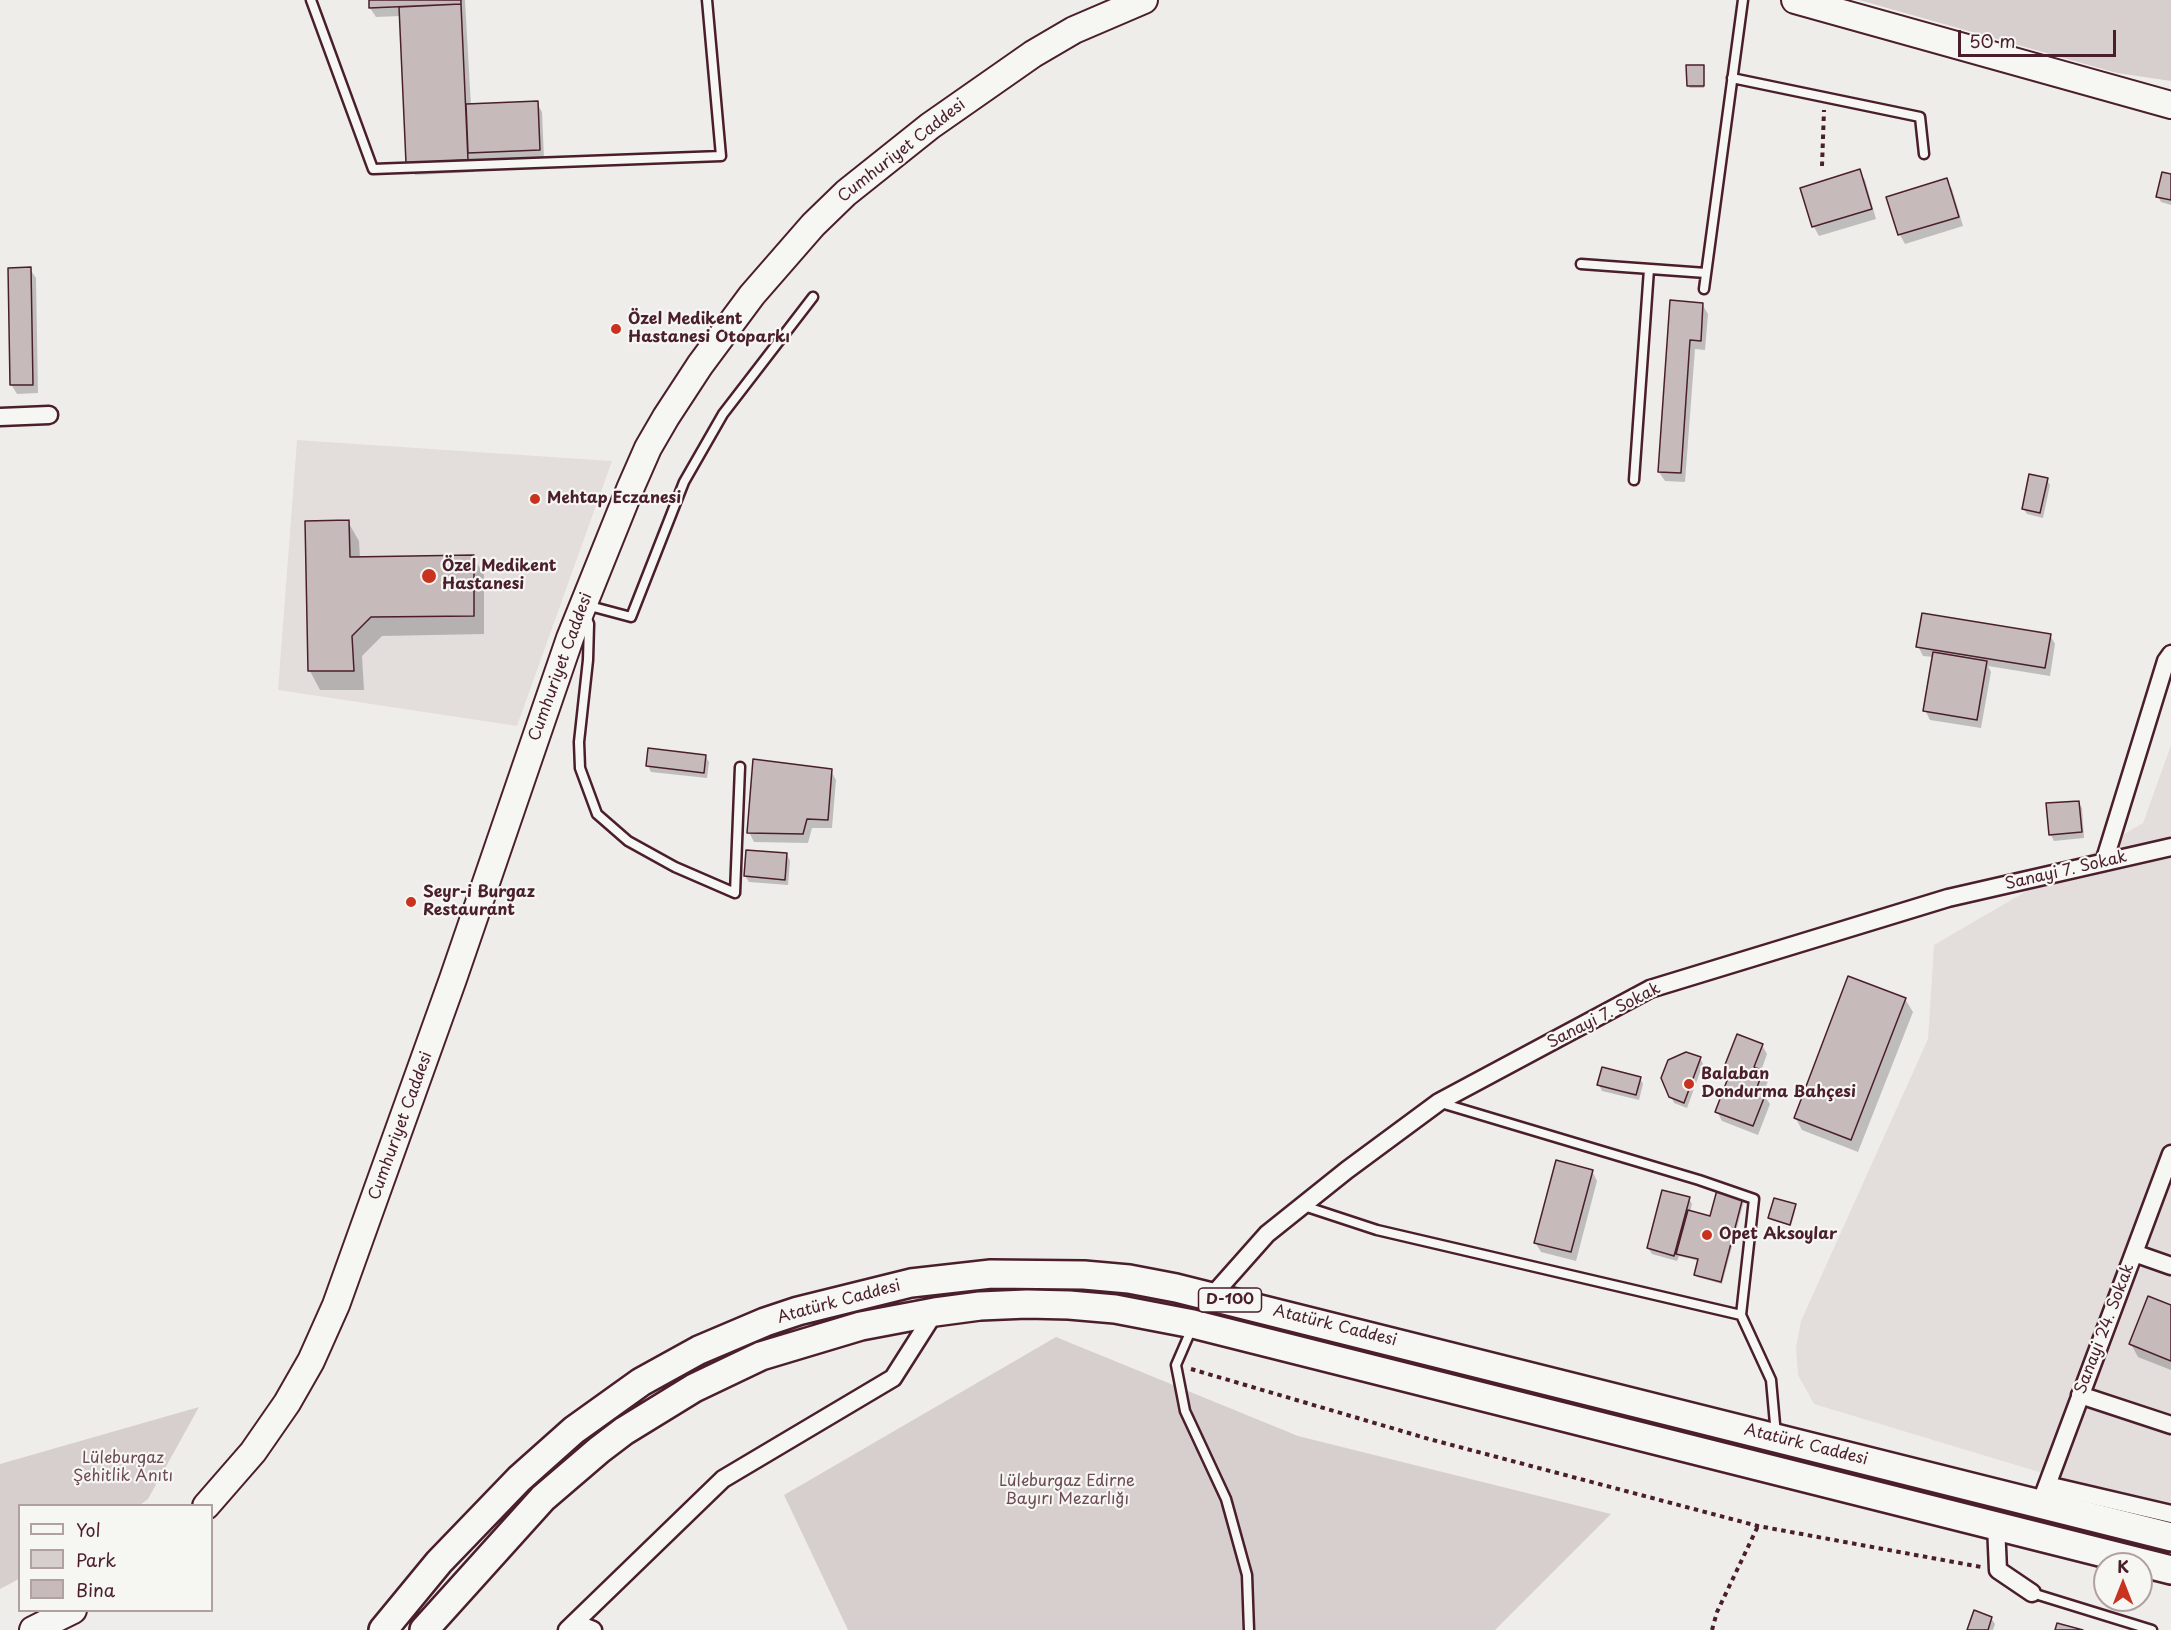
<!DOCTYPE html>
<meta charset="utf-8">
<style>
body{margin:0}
#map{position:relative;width:2171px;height:1630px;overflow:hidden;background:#efedea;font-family:"Playpen Sans",sans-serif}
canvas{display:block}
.legend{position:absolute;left:18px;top:1504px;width:195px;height:108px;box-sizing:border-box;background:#f6f6f2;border:2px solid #b1a0a2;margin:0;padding:8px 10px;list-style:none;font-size:18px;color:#4a1f2b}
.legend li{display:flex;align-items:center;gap:12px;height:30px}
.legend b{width:30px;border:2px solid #b1a0a2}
.north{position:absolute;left:2093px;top:1552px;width:60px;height:60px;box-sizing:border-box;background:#f6f6f2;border:2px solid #b1a0a2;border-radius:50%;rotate:0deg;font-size:16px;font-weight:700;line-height:24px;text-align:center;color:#4a1f2b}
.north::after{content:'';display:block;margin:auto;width:21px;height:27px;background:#c8321e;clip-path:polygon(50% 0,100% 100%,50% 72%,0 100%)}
.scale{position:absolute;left:1958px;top:30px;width:158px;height:27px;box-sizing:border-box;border:3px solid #4a1f2b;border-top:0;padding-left:8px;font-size:18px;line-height:21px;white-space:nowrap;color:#4a1f2b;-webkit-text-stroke:4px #f6f6f2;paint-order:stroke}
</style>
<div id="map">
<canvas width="2171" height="1630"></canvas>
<ul class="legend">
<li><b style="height:8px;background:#f6f6f2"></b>Yol</li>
<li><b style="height:16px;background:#d7cfce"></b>Park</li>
<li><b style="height:16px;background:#c6babb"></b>Bina</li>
</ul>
<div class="north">K</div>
<div class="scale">50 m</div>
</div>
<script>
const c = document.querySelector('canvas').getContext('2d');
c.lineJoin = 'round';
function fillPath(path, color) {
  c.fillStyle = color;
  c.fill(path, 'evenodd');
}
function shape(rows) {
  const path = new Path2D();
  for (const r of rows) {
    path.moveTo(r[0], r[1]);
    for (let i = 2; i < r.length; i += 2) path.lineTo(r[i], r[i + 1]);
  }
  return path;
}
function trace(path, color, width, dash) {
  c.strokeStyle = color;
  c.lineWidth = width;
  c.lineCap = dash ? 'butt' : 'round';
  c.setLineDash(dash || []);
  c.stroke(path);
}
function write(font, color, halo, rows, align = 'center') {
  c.font = font + ' "Playpen Sans",sans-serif';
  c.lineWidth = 4.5;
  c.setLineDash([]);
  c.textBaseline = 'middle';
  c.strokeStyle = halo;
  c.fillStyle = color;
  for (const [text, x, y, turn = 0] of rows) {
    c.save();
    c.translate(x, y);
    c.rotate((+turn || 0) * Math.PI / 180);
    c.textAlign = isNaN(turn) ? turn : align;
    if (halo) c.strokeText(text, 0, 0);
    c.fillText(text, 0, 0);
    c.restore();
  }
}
const built = shape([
 [297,440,612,461,517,726,278,690],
 [2171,745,2171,1505,2082,1485,1814,1404,1798,1375,1796,1348,1801,1321,1928,1039,1934,945,2143,823]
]);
const green = shape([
 [1859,0,2171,0,2171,81,2117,73],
 [1056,1337,1298,1436,1611,1514,1495,1630,848,1630,784,1495],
 [199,1407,148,1499,140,1505,20,1506,19,1579,0,1589,0,1464]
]);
const shadow = shape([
 [370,0,465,0,471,106,537,103,542,112,544,159,474,162,474,172,415,175,408,162,401,16,376,17,370,8],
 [1703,66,1704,88,1690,88,1688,86],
 [1859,171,1865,180,1876,219,1819,236,1814,227,1802,189],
 [2171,175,2171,205,2161,202,2158,196],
 [1946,180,1952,189,1963,226,1905,244,1900,235,1888,198],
 [30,269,36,278,38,393,17,394,11,384],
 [1672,301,1702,304,1708,314,1705,350,1695,349,1685,482,1665,481,1659,472],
 [2047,480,2050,485,2043,518,2027,514,2023,508],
 [348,522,359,541,360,559,473,556,484,575,484,634,382,636,362,656,364,690,320,690,310,671],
 [2050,635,2055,644,2050,676,1988,666,1991,672,1981,728,1930,720,1925,710,1934,657,1923,656,1918,646],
 [705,756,709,762,707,778,651,772,648,766],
 [831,771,836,780,832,828,812,828,808,843,754,842,749,832],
 [2078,802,2082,808,2084,838,2054,841,2051,835],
 [787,855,790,861,788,885,749,882,745,876],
 [1905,999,1913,1012,1858,1152,1802,1130,1795,1117],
 [1762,1045,1767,1054,1761,1071,1768,1081,1763,1094,1770,1104,1758,1135,1722,1121,1717,1111,1728,1084,1722,1075],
 [1700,1058,1703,1064,1687,1108,1674,1103,1671,1096],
 [1640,1078,1643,1084,1639,1100,1602,1091,1599,1085],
 [1592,1171,1597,1181,1576,1261,1541,1252,1535,1242],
 [1689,1199,1692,1204,1690,1212,1711,1218,1742,1199,1744,1201,1722,1284,1697,1277,1695,1274,1699,1261,1679,1256,1677,1261,1652,1254,1648,1248],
 [1795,1205,1796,1207,1791,1226,1771,1220,1770,1218],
 [2171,1306,2171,1370,2138,1357,2131,1344],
 [1991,1618,1995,1624,1993,1630,1968,1630]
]);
const building = shape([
 [369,0,461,0,461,4,369,8,369,0],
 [461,4,468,160,406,163,399,7,461,4],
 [1686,65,1704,65,1704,86,1687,86,1686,65],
 [538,101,540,150,468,153,466,104,538,101],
 [1860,169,1872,209,1812,227,1800,188,1860,169],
 [2162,172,2171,174,2171,200,2156,197,2162,172],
 [1947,178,1959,217,1898,235,1886,197,1947,178],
 [31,267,33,385,10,385,8,268,31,267],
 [1670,300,1703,303,1701,341,1690,340,1681,473,1658,472,1670,300],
 [2029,474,2048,478,2040,513,2022,509,2029,474],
 [349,520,350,557,474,555,474,616,371,617,352,636,354,671,308,671,305,521,349,520],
 [1922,613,2051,634,2045,668,1916,647,1922,613],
 [1933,652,1987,661,1977,720,1923,711,1933,652],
 [648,748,706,755,704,773,646,766,648,748],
 [753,759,832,769,828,820,807,819,803,834,747,833,753,759],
 [2079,801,2082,832,2049,835,2046,803,2079,801],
 [746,850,787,853,785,880,744,876,746,850],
 [1848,976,1906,998,1851,1140,1794,1118,1848,976],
 [1737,1034,1763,1044,1754,1067,1763,1071,1756,1090,1766,1093,1753,1126,1715,1112,1728,1078,1721,1075,1737,1034],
 [1686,1052,1701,1057,1684,1103,1669,1097,1661,1078,1668,1060,1686,1052],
 [1602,1067,1641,1077,1636,1095,1597,1085,1602,1067],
 [1556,1160,1593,1170,1571,1252,1534,1243,1556,1160],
 [1662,1190,1690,1197,1674,1256,1647,1248,1662,1190],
 [1717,1190,1743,1197,1721,1282,1694,1275,1698,1259,1676,1254,1688,1210,1710,1216,1717,1190],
 [1774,1198,1796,1204,1790,1225,1768,1218,1774,1198],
 [2148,1296,2171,1305,2171,1361,2129,1344,2148,1296],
 [1974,1610,1992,1617,1988,1630,1967,1630,1974,1610],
 [2057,1623,2083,1630,2055,1630,2057,1623]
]);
const path = shape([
 [1822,166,1824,110],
 [1191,1369,1429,1439,1758,1526,1981,1567],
 [1712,1630,1717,1612,1758,1526]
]);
const service = shape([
 [311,0,373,169,721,156,707,0],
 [1732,78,1920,117,1924,154],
 [1581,264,1706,273],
 [1704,289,1743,0],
 [1634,480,1649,269],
 [586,605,631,617,684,482,723,414,813,297],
 [586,616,589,624,588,660,579,742,580,768,597,814,628,841,675,867,735,893,740,767],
 [1441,1103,1699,1180,1754,1199,1741,1315],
 [1304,1206,1377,1230,1741,1315,1771,1380,1776,1435],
 [1192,1328,1176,1365,1185,1411,1226,1499,1247,1575,1249,1630],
 [2032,1593,2152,1630]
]);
const minor = shape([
 [0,417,49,415],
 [2104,862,2166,661,2171,654],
 [2134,1253,2171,1266],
 [1212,1296,1267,1234,1347,1170,1439,1102,1650,989,1948,898,2171,847],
 [2080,1395,2171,1425],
 [2047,1485,2171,1514],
 [2040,1504,2171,1154],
 [1996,1525,1998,1570,2032,1593],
 [575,1623,593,1630],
 [567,1630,723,1479,893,1378,935,1312]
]);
const primary = shape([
 [1795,0,2171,105],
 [206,1506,253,1452,287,1403,311,1361,336,1305,453,979,570,638,630,489,648,448,666,417,700,365,752,295,813,225,846,193,930,126,1033,54,1074,30,1144,0],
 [33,1630,73,1610]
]);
const trunk = shape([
 [383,1630,439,1562,519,1479,574,1430,641,1382,699,1350,765,1322,798,1311,911,1283,991,1274,1084,1275,1129,1279,1176,1288,2171,1537],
 [424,1630,543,1498,599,1450,624,1431,694,1388,761,1356,861,1326,935,1312,980,1306,1027,1304,1069,1305,1115,1309,1193,1324,2171,1570]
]);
const markers = [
 [616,329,6,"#c8321e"],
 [535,499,6,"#c8321e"],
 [429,576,8,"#c8321e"],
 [411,902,6,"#c8321e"],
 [1689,1084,6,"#c8321e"],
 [1707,1235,6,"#c8321e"]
];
const shields = [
 [1230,1300,63]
];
const shieldNames = [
 ["D-100",1230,1300]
];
const streetNames = [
 ["Cumhuriyet Caddesi",902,151,-38],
 ["Cumhuriyet Caddesi",561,667,-70],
 ["Sanayi 7. Sokak",2066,871,-13],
 ["Sanayi 7. Sokak",1604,1016,-27],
 ["Cumhuriyet Caddesi",401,1126,-70],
 ["Atatürk Caddesi",839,1302,-15],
 ["Atatürk Caddesi",1335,1326,14],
 ["Sanayi 24. Sokak",2105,1329,-69],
 ["Atatürk Caddesi",1806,1445,14]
];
const poiNames = [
 ["Özel Medikent",628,320],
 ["Hastanesi Otoparkı",628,338],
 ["Mehtap Eczanesi",547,499],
 ["Özel Medikent",442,567],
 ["Hastanesi",442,585],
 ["Seyr-i Burgaz",423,893],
 ["Restaurant",423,911],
 ["Balaban",1701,1075],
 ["Dondurma Bahçesi",1701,1093],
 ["Opet Aksoylar",1719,1235]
];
const parkNames = [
 ["Lüleburgaz",123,1459],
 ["Şehitlik Anıtı",123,1477],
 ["Lüleburgaz Edirne",1067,1482],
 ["Bayırı Mezarlığı",1067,1500]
];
fillPath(built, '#e3dedc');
fillPath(green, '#d7cfce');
fillPath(shadow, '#0003');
fillPath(building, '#c6babb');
trace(building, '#4a1f2b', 1.5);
trace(service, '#4a1f2b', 13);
trace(minor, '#4a1f2b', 21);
trace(primary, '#4a1f2b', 30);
trace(trunk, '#4a1f2b', 32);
trace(path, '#4a1f2b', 4, [4.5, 4.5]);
trace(service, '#f6f6f2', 8);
trace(minor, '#f6f6f2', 16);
trace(primary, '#f6f6f2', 26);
trace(trunk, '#f6f6f2', 27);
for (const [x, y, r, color] of markers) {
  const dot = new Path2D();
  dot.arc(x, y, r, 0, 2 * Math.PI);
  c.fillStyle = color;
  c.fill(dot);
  trace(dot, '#f6f6f2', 2);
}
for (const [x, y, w] of shields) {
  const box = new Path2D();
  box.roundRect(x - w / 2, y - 12, w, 24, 4.5);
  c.fillStyle = '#f6f6f2';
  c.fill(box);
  trace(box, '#4a1f2b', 1.5);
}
write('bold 15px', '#4a1f2b', null, shieldNames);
write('16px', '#4a1f2b', '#f6f6f2', streetNames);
write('bold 16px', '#4a1f2b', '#f6f6f2', poiNames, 'left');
write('16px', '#6d4b54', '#f6f6f2', parkNames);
</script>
